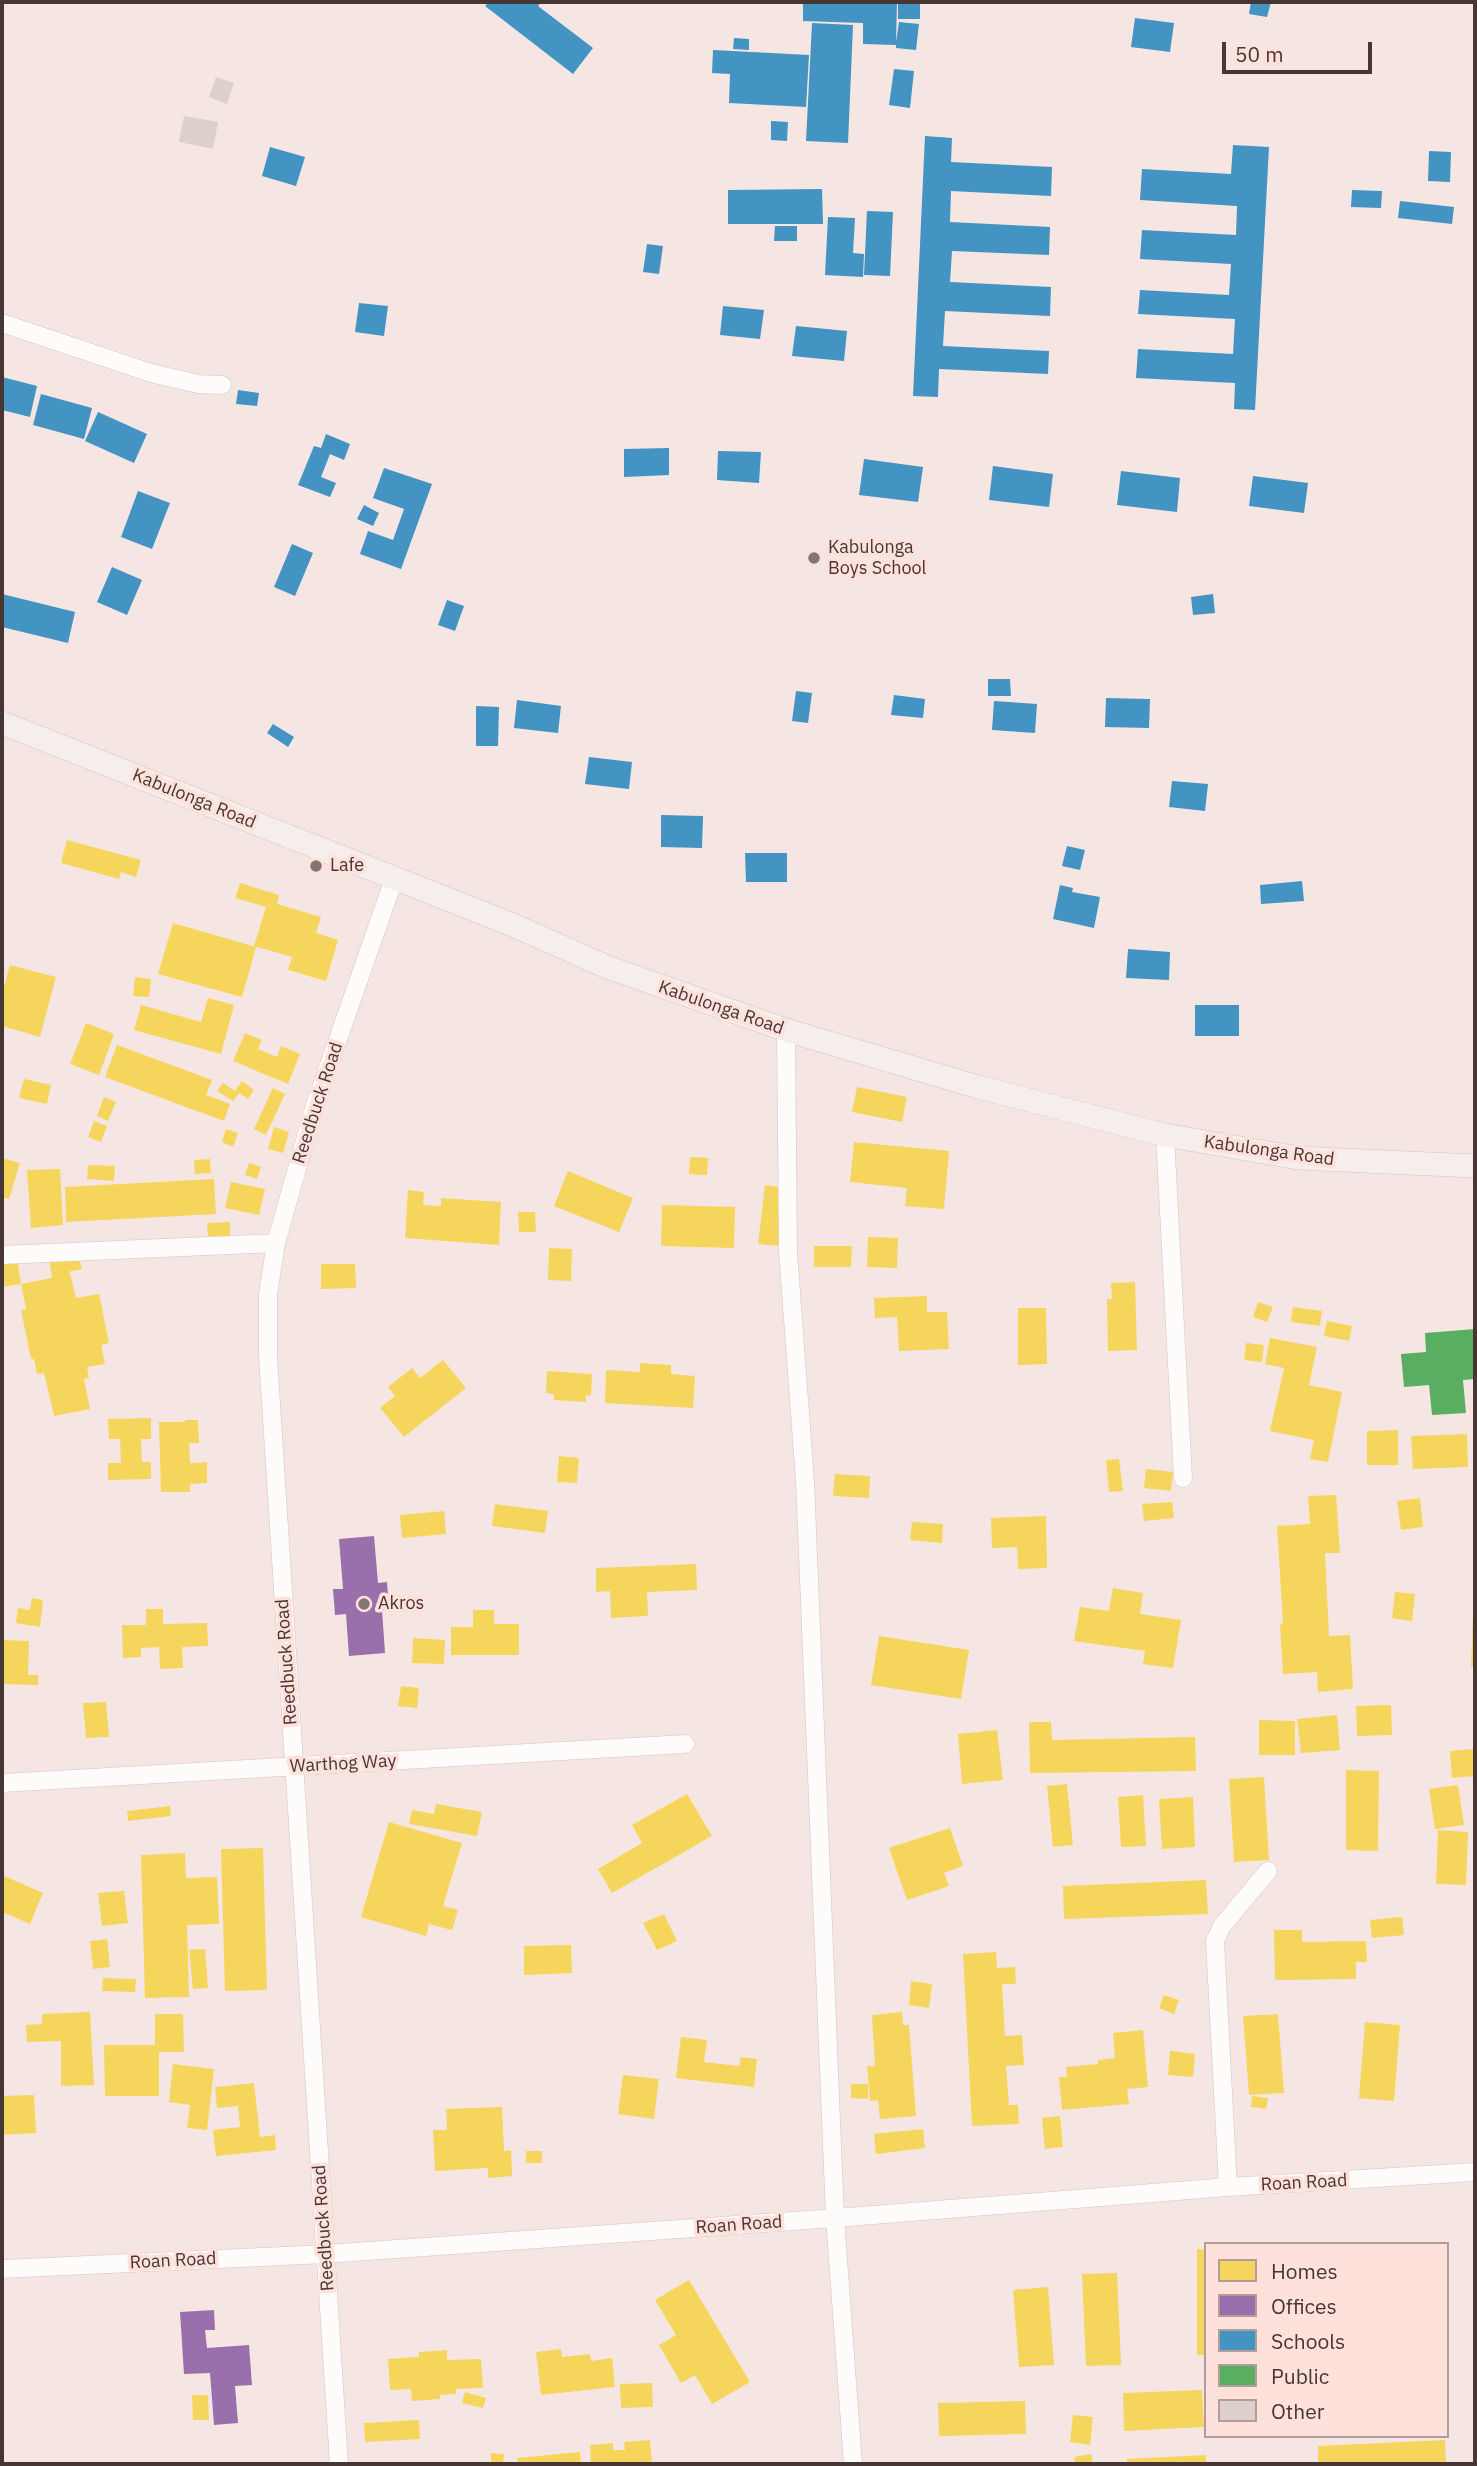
<!DOCTYPE html>
<style>
body{margin:0}
#map{position:relative;width:1477px;height:2466px;overflow:hidden;background:#f6e6e3;font-family:"IBM Plex Sans",sans-serif}
canvas{display:block}
.frame{position:absolute;inset:0;border:4px solid #463735;pointer-events:none}
.legend{position:absolute;left:1204px;top:2242px;width:245px;height:196px;box-sizing:border-box;background:#fee1db;border:2px solid #b49d99;margin:0;padding:9px 12px;list-style:none;font-size:21px;color:#463735}
.legend li{display:flex;align-items:center;gap:14px;height:35px}
.legend b{width:35px;border:2px solid #b49d99}
.scale{position:absolute;left:1222px;top:42px;width:150px;height:32px;box-sizing:border-box;border:4px solid #463735;border-top:0;padding-left:9px;font-size:21px;line-height:24px;white-space:nowrap;color:#463735;-webkit-text-stroke:5px #fee1db;paint-order:stroke}
</style>
<div id="map">
<canvas width="1477" height="2466"></canvas>
<div class="frame"></div>
<ul class="legend">
<li><b style="height:19px;background:#f6d55c"></b>Homes</li>
<li><b style="height:19px;background:#9970ab"></b>Offices</li>
<li><b style="height:19px;background:#4393c3"></b>Schools</li>
<li><b style="height:19px;background:#5aae61"></b>Public</li>
<li><b style="height:19px;background:#ddcfcc"></b>Other</li>
</ul>
<div class="scale">50 m</div>
</div>
<script>
const c = document.querySelector('canvas').getContext('2d');
c.lineJoin = 'round';
function fillPath(path, color) {
  c.fillStyle = color;
  c.fill(path, 'evenodd');
}
function shape(rows) {
  const path = new Path2D();
  for (const r of rows) {
    path.moveTo(r[0], r[1]);
    for (let i = 2; i < r.length; i += 2) path.lineTo(r[i], r[i + 1]);
  }
  return path;
}
function trace(path, color, width, dash) {
  c.strokeStyle = color;
  c.lineWidth = width;
  c.lineCap = dash ? 'butt' : 'round';
  c.setLineDash(dash || []);
  c.stroke(path);
}
function write(font, color, halo, rows, align = 'center') {
  c.font = font + ' "IBM Plex Sans",sans-serif';
  c.lineWidth = 7;
  c.setLineDash([]);
  c.textBaseline = 'middle';
  c.strokeStyle = halo;
  c.fillStyle = color;
  for (const [text, x, y, turn = 0] of rows) {
    c.save();
    c.translate(x, y);
    c.rotate((+turn || 0) * Math.PI / 180);
    c.textAlign = isNaN(turn) ? turn : align;
    if (halo) c.strokeText(text, 0, 0);
    c.fillText(text, 0, 0);
    c.restore();
  }
}
const homes = shape([
 [67,840,141,860,136,877,121,872,119,879,61,863],
 [240,883,279,895,277,904,321,917,316,933,338,940,326,981,288,970,292,957,254,946,266,907,235,898],
 [173,923,256,947,242,997,158,974],
 [10,965,56,977,40,1037,2,1026,2,994],
 [135,977,151,979,149,997,133,996],
 [208,998,234,1005,221,1054,134,1030,141,1005,201,1022],
 [86,1023,114,1034,99,1075,70,1064],
 [245,1033,262,1040,258,1049,277,1057,281,1046,300,1054,288,1084,233,1061],
 [117,1045,212,1080,206,1095,230,1104,224,1121,105,1077],
 [24,1079,51,1085,47,1104,19,1098],
 [242,1081,254,1090,248,1099,239,1093,233,1101,217,1091,223,1083,235,1091],
 [857,1087,907,1097,902,1122,852,1112],
 [273,1088,285,1094,266,1135,254,1129],
 [104,1097,116,1102,108,1121,97,1116],
 [94,1121,107,1126,101,1142,88,1137],
 [274,1127,289,1132,283,1153,268,1149],
 [226,1129,238,1133,233,1147,222,1142],
 [854,1142,949,1151,944,1209,905,1206,907,1188,850,1182],
 [690,1157,708,1158,707,1175,689,1174],
 [2,1158,20,1163,9,1199,2,1197],
 [210,1159,211,1173,195,1174,194,1160],
 [249,1163,261,1167,257,1179,245,1175],
 [88,1165,115,1166,114,1181,87,1179],
 [60,1169,63,1225,31,1228,27,1170],
 [568,1171,633,1198,619,1232,554,1206],
 [214,1179,216,1214,66,1222,65,1187],
 [231,1182,265,1189,259,1215,225,1208],
 [765,1185,785,1188,778,1246,758,1244],
 [408,1190,424,1192,423,1205,441,1206,441,1198,501,1202,499,1245,405,1238],
 [662,1205,735,1207,734,1248,661,1246],
 [518,1212,535,1212,536,1232,519,1232],
 [230,1222,230,1236,208,1237,207,1223],
 [868,1237,898,1238,897,1268,867,1267],
 [814,1246,852,1246,851,1267,814,1267],
 [549,1248,572,1249,571,1281,548,1280],
 [78,1254,82,1269,68,1272,70,1273,76,1298,99,1294,109,1343,101,1345,105,1364,87,1367,89,1378,84,1379,90,1409,54,1416,44,1373,37,1374,34,1359,31,1359,21,1310,26,1309,21,1284,2,1287,2,1260,17,1258,21,1284,52,1278,49,1259],
 [321,1264,355,1264,356,1288,321,1289],
 [1135,1282,1137,1350,1108,1351,1107,1299,1112,1299,1111,1283],
 [927,1296,927,1312,947,1312,949,1349,899,1351,897,1317,875,1318,874,1298],
 [1258,1302,1273,1307,1267,1322,1253,1317],
 [1293,1307,1322,1311,1320,1326,1291,1322],
 [1018,1308,1046,1308,1047,1364,1018,1365],
 [1327,1321,1352,1326,1349,1341,1324,1336],
 [1270,1338,1317,1347,1309,1385,1342,1392,1328,1462,1310,1459,1314,1440,1270,1431,1284,1368,1265,1364],
 [1246,1343,1264,1345,1262,1362,1244,1360],
 [443,1360,466,1388,404,1437,380,1408,395,1396,388,1387,412,1368,420,1378],
 [640,1363,671,1365,671,1374,695,1376,693,1408,605,1403,606,1370,640,1372],
 [547,1371,592,1374,591,1396,586,1395,586,1402,554,1400,554,1394,546,1393],
 [151,1418,151,1439,141,1439,142,1462,151,1462,151,1479,108,1480,108,1463,121,1463,120,1439,109,1439,108,1419],
 [185,1420,198,1420,199,1443,189,1443,190,1463,207,1462,207,1483,190,1484,190,1492,161,1492,159,1422,185,1422],
 [1398,1430,1398,1465,1367,1465,1367,1431],
 [1467,1434,1468,1467,1413,1469,1411,1436],
 [559,1456,579,1458,577,1483,557,1482],
 [1119,1459,1123,1491,1109,1492,1106,1460],
 [1146,1469,1173,1472,1171,1491,1144,1488],
 [835,1474,870,1476,869,1498,833,1496],
 [1336,1495,1340,1553,1325,1553,1329,1636,1350,1635,1353,1689,1318,1692,1317,1672,1283,1674,1280,1624,1283,1623,1277,1526,1310,1524,1308,1496],
 [1420,1498,1423,1527,1401,1530,1397,1501],
 [1172,1502,1174,1518,1144,1521,1142,1504],
 [495,1504,548,1511,545,1533,492,1526],
 [444,1511,446,1534,402,1538,400,1515],
 [1046,1516,1047,1568,1018,1569,1017,1547,992,1548,991,1518],
 [912,1522,943,1524,942,1543,910,1540],
 [696,1564,697,1590,647,1592,648,1616,611,1618,610,1591,596,1592,596,1568],
 [1113,1588,1143,1593,1140,1614,1181,1620,1173,1668,1143,1664,1145,1651,1074,1641,1080,1607,1109,1611],
 [1395,1592,1415,1594,1412,1621,1392,1618],
 [32,1598,43,1600,40,1627,16,1623,18,1608,30,1610],
 [146,1609,163,1609,163,1624,207,1623,208,1646,182,1647,183,1668,160,1669,159,1647,141,1648,141,1657,123,1658,122,1625,146,1625],
 [473,1610,494,1610,494,1624,519,1624,519,1655,451,1655,451,1627,473,1627],
 [1473,1615,1475,1615,1475,1667,1471,1667],
 [879,1636,969,1650,961,1699,871,1685],
 [413,1638,445,1640,444,1664,412,1663],
 [2,1640,29,1641,28,1675,38,1675,38,1685,2,1684],
 [401,1686,419,1688,417,1708,398,1706],
 [106,1702,109,1737,86,1738,83,1703],
 [1391,1705,1392,1735,1357,1736,1356,1706],
 [1337,1715,1340,1750,1301,1753,1297,1719],
 [1259,1720,1295,1721,1295,1755,1259,1755],
 [1029,1722,1051,1722,1052,1740,1195,1737,1196,1771,1030,1773],
 [997,1730,1003,1780,962,1784,958,1734],
 [1475,1749,1475,1776,1452,1778,1450,1751],
 [1346,1770,1379,1771,1378,1851,1346,1850],
 [1264,1777,1269,1860,1234,1862,1229,1779],
 [1067,1784,1073,1845,1053,1847,1047,1786],
 [1458,1785,1464,1825,1435,1829,1429,1789],
 [687,1794,712,1836,612,1893,598,1869,642,1843,632,1825],
 [1143,1795,1146,1846,1121,1847,1118,1797],
 [1193,1797,1195,1847,1162,1849,1159,1799],
 [436,1804,482,1812,477,1836,409,1824,412,1810,434,1814],
 [170,1806,171,1816,128,1821,127,1811],
 [389,1822,462,1843,443,1906,458,1910,452,1930,429,1924,426,1936,361,1917],
 [950,1828,963,1866,944,1873,949,1886,907,1900,889,1848],
 [1438,1830,1468,1832,1466,1885,1436,1884],
 [263,1848,267,1990,225,1991,221,1849],
 [185,1853,186,1878,217,1877,219,1924,187,1925,189,1997,145,1998,141,1855],
 [2,1875,43,1893,30,1924,2,1912],
 [1206,1880,1208,1914,1064,1919,1063,1886],
 [124,1891,128,1923,102,1926,98,1893],
 [664,1914,677,1941,657,1950,643,1923],
 [1402,1917,1404,1935,1372,1938,1370,1920],
 [1274,1930,1302,1930,1302,1942,1366,1941,1367,1962,1356,1962,1356,1979,1275,1980],
 [107,1939,110,1967,93,1969,90,1941],
 [571,1945,572,1973,524,1975,524,1946],
 [205,1949,208,1988,193,1989,189,1950],
 [996,1952,997,1968,1015,1967,1016,1984,1002,1984,1005,2036,1022,2035,1024,2065,1006,2066,1009,2105,1018,2105,1019,2124,972,2126,963,1954],
 [103,1978,136,1979,135,1992,102,1991],
 [911,1981,932,1984,929,2008,909,2005],
 [1164,1995,1179,2000,1174,2014,1159,2008],
 [90,2012,94,2085,61,2086,61,2041,27,2042,26,2025,42,2024,42,2014],
 [902,2012,903,2025,909,2025,916,2116,880,2119,878,2100,870,2101,867,2066,875,2066,872,2015],
 [155,2014,183,2014,184,2052,159,2052,159,2096,105,2096,104,2045,155,2045],
 [1278,2014,1284,2093,1249,2095,1243,2016],
 [1365,2022,1400,2025,1394,2101,1359,2098],
 [1143,2030,1148,2087,1127,2089,1129,2104,1062,2110,1059,2077,1067,2077,1066,2067,1098,2064,1098,2060,1115,2058,1113,2033],
 [681,2037,707,2040,704,2062,739,2066,741,2057,757,2059,754,2087,676,2078],
 [1170,2051,1195,2054,1193,2077,1168,2075],
 [173,2064,214,2069,207,2130,187,2128,190,2105,169,2102],
 [623,2075,659,2079,654,2119,618,2114],
 [254,2083,260,2137,275,2135,276,2150,216,2156,213,2130,240,2127,238,2106,217,2108,215,2087],
 [851,2084,868,2084,868,2099,851,2098],
 [34,2095,36,2133,2,2135,2,2096],
 [1252,2096,1268,2098,1266,2109,1251,2107],
 [502,2107,504,2151,511,2150,512,2176,488,2178,488,2168,435,2171,433,2130,447,2130,446,2109],
 [1060,2116,1063,2147,1045,2149,1042,2118],
 [923,2129,925,2148,876,2154,874,2134],
 [526,2151,542,2151,542,2163,526,2163],
 [1197,2249,1206,2250,1206,2355,1197,2355],
 [1117,2273,1121,2365,1086,2366,1082,2274],
 [689,2280,750,2382,712,2404,695,2375,681,2383,659,2345,676,2335,655,2300],
 [1048,2287,1054,2365,1019,2367,1013,2290],
 [561,2349,562,2357,590,2354,591,2361,612,2358,615,2387,541,2395,536,2352],
 [447,2350,447,2360,481,2359,483,2388,456,2389,456,2394,440,2395,440,2399,412,2401,411,2389,390,2390,388,2359,419,2357,419,2352],
 [652,2383,653,2407,621,2408,620,2384],
 [1202,2390,1204,2427,1124,2431,1123,2393],
 [465,2392,486,2398,483,2408,462,2403],
 [192,2395,208,2395,209,2420,193,2420],
 [1025,2401,1026,2434,939,2436,938,2403],
 [1073,2415,1093,2417,1090,2445,1070,2442],
 [419,2420,420,2439,365,2442,364,2423],
 [650,2440,652,2464,591,2464,590,2445,613,2443,613,2450,625,2450,624,2442],
 [1445,2440,1446,2464,1318,2464,1318,2446],
 [580,2452,581,2464,518,2464,517,2458],
 [491,2453,504,2454,503,2464,491,2464],
 [1091,2454,1093,2464,1076,2464,1074,2457],
 [1206,2455,1206,2464,1127,2464,1127,2459]
]);
const offices = shape([
 [374,1536,378,1583,387,1582,389,1610,382,1610,385,1653,349,1656,346,1614,335,1615,333,1589,343,1589,339,1539],
 [214,2310,215,2330,205,2330,207,2348,249,2345,252,2385,235,2386,238,2423,214,2425,210,2373,184,2374,180,2312]
]);
const schools = shape([
 [484,2,541,2,538,6,593,48,573,74,485,6,487,4],
 [803,2,897,2,896,42,899,22,919,24,916,50,896,48,896,45,863,44,863,23,803,21],
 [898,2,920,2,920,19,898,19],
 [1251,2,1271,2,1267,17,1249,14],
 [1135,18,1174,23,1170,52,1131,47],
 [812,23,853,25,848,143,806,141],
 [734,38,749,39,749,50,733,49],
 [713,50,809,55,806,107,729,103,730,74,712,73],
 [894,69,914,71,910,108,889,105],
 [771,121,788,122,787,141,771,140],
 [925,136,952,138,951,162,1052,167,1051,196,951,191,950,222,1050,227,1049,255,952,251,950,282,1051,287,1050,316,945,311,943,346,1049,351,1048,374,939,369,938,397,913,396],
 [1233,145,1269,147,1255,410,1234,409,1235,383,1136,378,1138,349,1233,354,1235,319,1138,314,1140,290,1229,295,1231,264,1140,259,1142,230,1236,235,1237,206,1140,200,1142,169,1231,174],
 [270,147,305,157,296,186,262,176],
 [1429,151,1451,152,1450,182,1428,181],
 [822,189,823,224,728,224,728,190],
 [1352,190,1382,191,1381,208,1351,207],
 [1400,201,1454,207,1452,224,1398,218],
 [867,211,893,212,890,276,864,275],
 [828,217,855,218,853,253,864,254,863,277,825,275],
 [775,226,797,226,797,241,774,241],
 [647,244,663,246,659,274,643,272],
 [359,303,388,306,384,336,355,332],
 [723,306,764,310,760,339,720,335],
 [796,326,847,331,844,361,792,356],
 [2,377,37,386,30,417,2,410],
 [238,390,259,393,257,406,236,404],
 [41,394,92,408,84,439,33,425],
 [98,412,147,434,134,463,85,441],
 [326,434,350,444,344,460,330,454,321,477,336,483,330,497,298,485,314,446,321,448],
 [669,448,669,475,624,477,624,449],
 [718,451,761,452,759,483,717,480],
 [864,459,923,467,918,502,859,495],
 [993,466,1053,474,1049,507,989,500],
 [384,468,432,484,401,569,360,554,368,531,393,540,404,509,373,498],
 [1121,471,1180,478,1177,512,1117,505],
 [1253,476,1308,483,1304,513,1249,506],
 [138,491,170,503,152,549,121,537],
 [364,505,379,513,373,526,357,519],
 [292,544,313,553,295,596,274,587],
 [112,567,142,580,127,615,97,602],
 [2,594,75,612,68,643,2,627],
 [1213,594,1215,613,1193,615,1191,597],
 [447,600,464,606,455,631,438,625],
 [988,679,1010,679,1011,696,988,696],
 [796,691,812,693,808,723,792,721],
 [894,695,925,699,923,718,891,715],
 [1106,698,1150,699,1149,728,1105,727],
 [517,700,561,706,558,733,514,728],
 [994,701,1037,704,1035,733,992,730],
 [476,706,499,707,498,746,476,746],
 [273,724,294,737,288,747,267,733],
 [589,757,632,762,629,789,585,784],
 [1172,781,1208,784,1205,811,1169,807],
 [661,815,703,816,702,848,661,847],
 [1067,846,1085,850,1080,870,1062,866],
 [745,853,787,853,787,882,746,882],
 [1302,881,1304,901,1261,904,1260,885],
 [1060,885,1073,888,1072,892,1100,897,1094,928,1053,919],
 [1128,949,1170,952,1169,980,1126,978],
 [1195,1005,1239,1005,1239,1036,1195,1036]
]);
const public = shape([
 [1475,1329,1475,1379,1463,1380,1466,1413,1432,1415,1429,1385,1404,1387,1401,1354,1426,1352,1425,1333]
]);
const building = shape([
 [216,77,234,83,227,104,209,97],
 [184,116,218,122,213,149,179,142]
]);
const street = shape([
 [2,323,151,373,198,384,222,385],
 [786,1030,788,1252,805,1481,835,2218,853,2464],
 [1165,1135,1183,1478],
 [2,1255,276,1243],
 [2,1783,685,1744],
 [1228,2187,1215,1941,1222,1926,1268,1871],
 [2,2269,326,2254,835,2218,1228,2187,1475,2172],
 [339,2464,268,1356,268,1294,276,1243,315,1105,394,879]
]);
const secondary = shape([
 [2,723,513,925,607,967,786,1030,978,1087,1165,1135,1298,1158,1475,1166]
]);
const markers = [
 [814,558,7,"#847472"],
 [316,866,7,"#847472"],
 [364,1604,7,"#847472"]
];
const poiNames = [
 ["Kabulonga",828,548],
 ["Boys School",828,569],
 ["Lafe",330,866],
 ["Akros",378,1604]
];
const streetNames = [
 ["Kabulonga Road",194,799,22],
 ["Kabulonga Road",721,1008,19],
 ["Reedbuck Road",318,1103,-72],
 ["Kabulonga Road",1269,1151,8],
 ["Reedbuck Road",287,1662,-94],
 ["Warthog Way",343,1764,-3],
 ["Roan Road",1304,2183,-3],
 ["Roan Road",739,2225,-4],
 ["Reedbuck Road",324,2228,-94],
 ["Roan Road",173,2261,-3]
];
fillPath(homes, '#f6d55c');
fillPath(offices, '#9970ab');
fillPath(schools, '#4393c3');
fillPath(public, '#5aae61');
fillPath(building, '#ddcfcc');
trace(street, '#d2c4c1', 19);
trace(secondary, '#d2c4c1', 24);
trace(street, '#fefbfb', 18);
trace(secondary, '#f5eeed', 23);
for (const [x, y, r, color] of markers) {
  const dot = new Path2D();
  dot.arc(x, y, r, 0, 2 * Math.PI);
  c.fillStyle = color;
  c.fill(dot);
  trace(dot, '#fee1db', 2.5);
}
write('18px', '#463735', '#fee1db', poiNames, 'left');
write('18px', '#463735', '#fee1db', streetNames);
</script>
